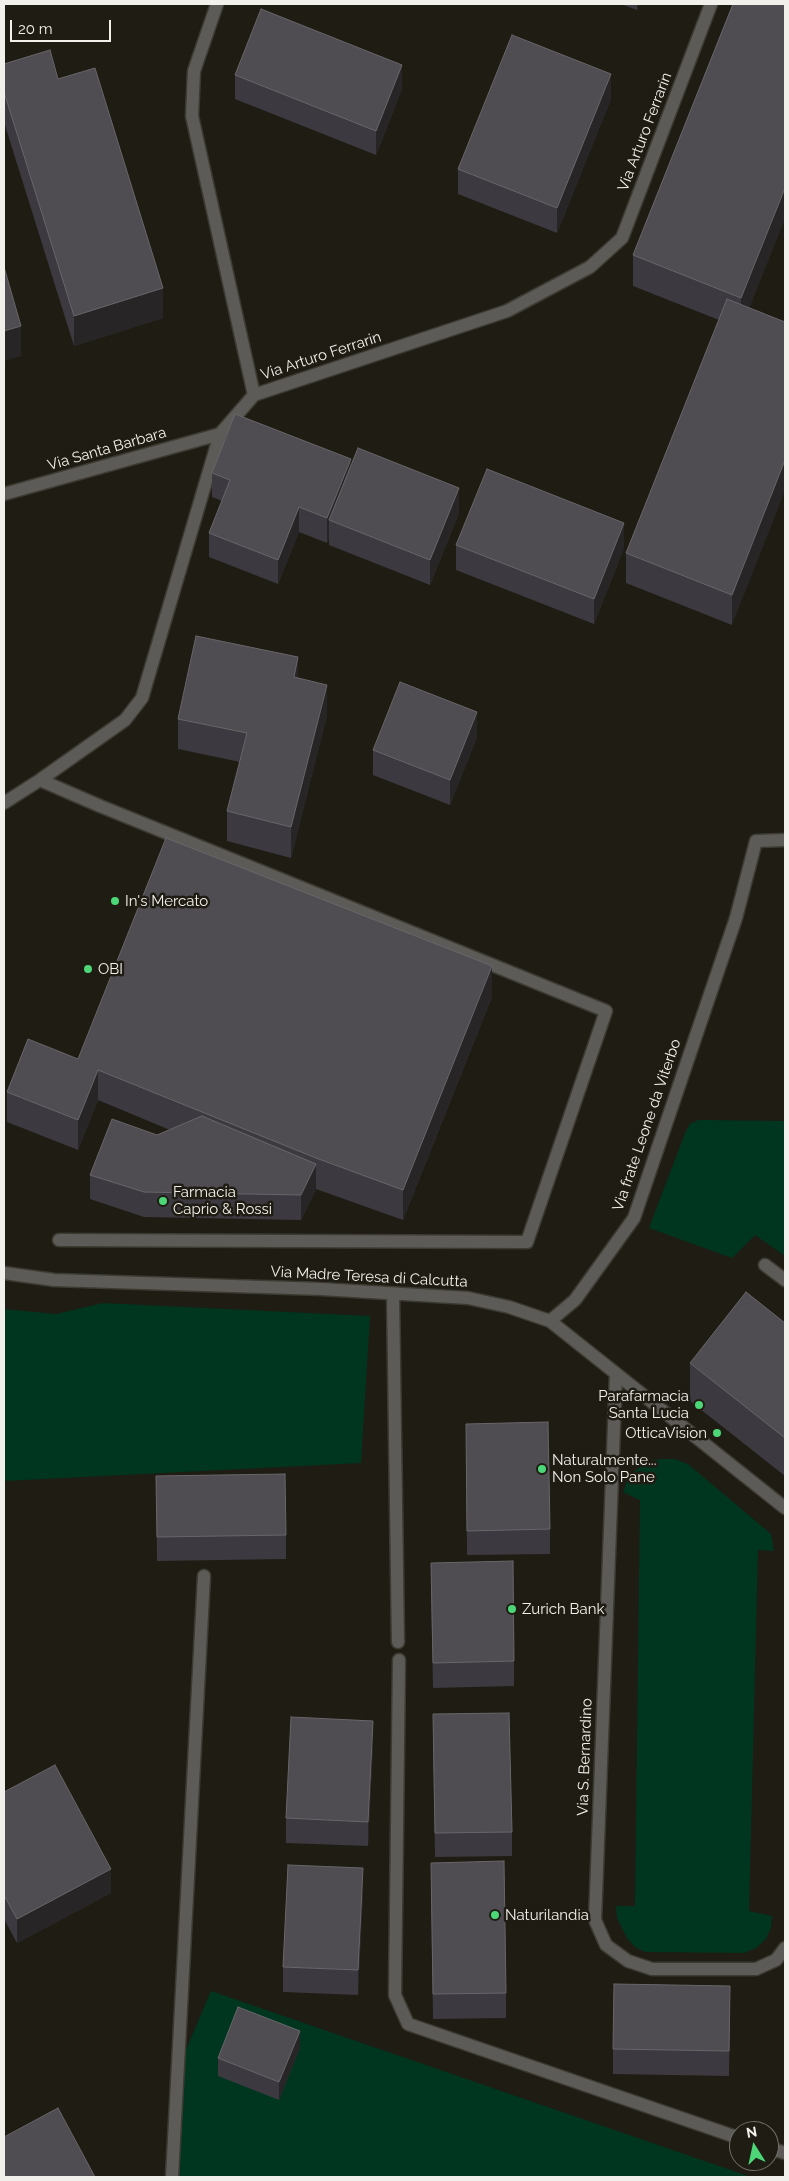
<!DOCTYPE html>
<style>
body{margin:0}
#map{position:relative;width:789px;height:2181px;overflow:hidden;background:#1f1c13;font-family:Raleway,sans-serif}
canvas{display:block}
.frame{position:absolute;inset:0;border:5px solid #f2f0ea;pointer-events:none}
.north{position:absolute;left:729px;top:2121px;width:50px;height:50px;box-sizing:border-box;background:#1f1c13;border:1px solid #737169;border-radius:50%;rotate:350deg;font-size:14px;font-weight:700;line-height:20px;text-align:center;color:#f2f0ea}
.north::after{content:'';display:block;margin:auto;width:18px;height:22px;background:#4cd677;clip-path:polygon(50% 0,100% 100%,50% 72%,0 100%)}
.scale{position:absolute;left:10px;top:20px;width:101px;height:22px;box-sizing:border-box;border:2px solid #f2f0ea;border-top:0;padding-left:6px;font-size:15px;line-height:18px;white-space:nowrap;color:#f2f0ea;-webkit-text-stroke:4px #1f1c13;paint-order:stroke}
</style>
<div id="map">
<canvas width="789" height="2181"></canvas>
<div class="frame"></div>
<div class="north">N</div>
<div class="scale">20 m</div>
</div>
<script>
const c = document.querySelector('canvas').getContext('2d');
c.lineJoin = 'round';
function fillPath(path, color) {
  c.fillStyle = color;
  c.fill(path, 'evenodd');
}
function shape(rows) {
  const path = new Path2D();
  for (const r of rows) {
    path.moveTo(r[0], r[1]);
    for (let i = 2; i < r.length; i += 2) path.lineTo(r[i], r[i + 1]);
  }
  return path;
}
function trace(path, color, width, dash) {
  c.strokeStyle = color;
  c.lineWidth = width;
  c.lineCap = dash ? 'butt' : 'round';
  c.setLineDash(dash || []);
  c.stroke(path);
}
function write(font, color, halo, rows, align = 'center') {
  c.font = font + ' Raleway,sans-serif';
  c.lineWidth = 5;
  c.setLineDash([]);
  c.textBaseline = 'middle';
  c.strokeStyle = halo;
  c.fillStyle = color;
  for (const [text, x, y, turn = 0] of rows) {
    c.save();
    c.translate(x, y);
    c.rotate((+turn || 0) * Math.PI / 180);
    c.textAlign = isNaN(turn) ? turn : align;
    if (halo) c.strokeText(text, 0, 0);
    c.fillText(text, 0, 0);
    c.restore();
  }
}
const green = shape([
 [698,1120,785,1121,785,1256,755,1235,732,1258,649,1228,685,1133,690,1124],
 [103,1303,370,1316,361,1463,4,1481,4,1309,56,1314],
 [661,1459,675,1459,688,1464,771,1534,774,1551,758,1550,749,1911,772,1916,771,1928,766,1939,756,1948,744,1953,645,1952,635,1947,627,1938,617,1918,616,1906,635,1906,640,1500,623,1492,628,1479,637,1469,647,1462],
 [211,1991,751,2177,178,2177,182,2059]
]);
const minor = shape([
 [217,4,194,71,192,116,254,395],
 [4,494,220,434],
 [40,780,100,806,606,1011,527,1242,59,1240],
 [4,803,40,780,125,720,142,698,220,434,254,395,507,311,590,267,622,238,711,4],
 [765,1265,785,1280],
 [4,1273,54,1280,321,1289,468,1298,509,1307,550,1321,785,1508],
 [393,1294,398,1642],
 [550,1321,575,1300,634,1218,736,918,756,841,785,840],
 [616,1374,595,1920,606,1945,628,1961,652,1969,756,1969,776,1960,785,1948],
 [399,1660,395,1995,408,2024,739,2138],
 [769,2148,785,2153],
 [172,2177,204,1576]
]);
const wall = shape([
 [621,4,639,4,637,10],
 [733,4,750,308,732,625,626,583,626,553,719,320,633,286,633,255],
 [4,64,58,79,163,318,74,346,4,122],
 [235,75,402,89,376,155,235,99],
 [611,99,557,233,458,194,458,169],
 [351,466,459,513,430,585,329,545,329,538,327,543,299,532,278,584,209,557,209,533,222,501,212,497,212,473],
 [456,545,624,548,594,624,456,570],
 [298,678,327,715,291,858,227,841,227,811,240,762,178,749,178,719],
 [477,737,450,805,373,775,373,750],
 [492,997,403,1220,316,1189,301,1220,144,1217,90,1199,90,1175,157,1135,170,1130,98,1100,78,1150,7,1122,7,1092,78,1059],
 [785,1323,785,1476,690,1401,690,1363],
 [466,1448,550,1529,550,1554,467,1555],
 [156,1476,286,1535,286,1559,157,1561],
 [431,1588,514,1661,514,1686,433,1688],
 [433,1739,512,1832,512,1856,435,1857],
 [373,1745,368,1846,286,1843,286,1818],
 [4,1792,111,1893,17,1943,4,1919],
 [431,1887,506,1993,506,2018,433,2019],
 [363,1892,358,1995,283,1992,283,1967],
 [730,2010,729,2076,613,2074,613,2049],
 [300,2048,279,2100,218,2076,218,2058]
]);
const shadedWall = shape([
 [637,4,639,4,637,10],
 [402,65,402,89,376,155,376,131],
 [611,74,611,99,557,233,557,208],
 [785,188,785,219,741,329,741,298],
 [163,288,163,318,74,346,74,316],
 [21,326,21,356,4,361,4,331],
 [351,459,351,484,329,520,329,538,327,543,327,518],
 [785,460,785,491,732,625,732,595],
 [459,488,459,513,430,585,430,560],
 [299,507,299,532,278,584,278,560],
 [624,523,624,548,594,624,594,599],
 [298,657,298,688,294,677],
 [327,685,327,715,291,858,291,827],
 [477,712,477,737,450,805,450,780],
 [492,966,492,997,403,1220,403,1190],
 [98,1070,98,1100,78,1150,78,1120],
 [316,1164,316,1189,301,1220,301,1195],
 [373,1721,373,1745,368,1846,368,1822],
 [363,1868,363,1892,358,1995,358,1970],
 [111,1869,111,1893,17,1943,17,1919],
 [730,1986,730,2010,729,2076,729,2051],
 [300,2031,300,2048,279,2100,279,2082]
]);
const building = shape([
 [733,4,785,4,785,188,741,298,633,255,733,4],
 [261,9,402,65,376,131,235,75,261,9],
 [512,35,611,74,557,208,458,169,512,35],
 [50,50,58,79,95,68,163,288,74,316,4,92,4,64,50,50],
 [4,267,21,326,4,331,4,267],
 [727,299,785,322,785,460,732,595,626,553,727,299],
 [235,414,351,459,327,518,299,507,278,560,209,533,230,480,212,473,235,414],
 [358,448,459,488,430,560,329,520,358,448],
 [487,469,624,523,594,599,456,545,487,469],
 [196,636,298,657,294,677,327,685,291,827,227,811,247,733,178,719,196,636],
 [400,682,477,712,450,780,373,750,400,682],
 [166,838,492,966,403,1190,316,1158,98,1070,78,1120,7,1092,28,1039,78,1059,166,838],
 [202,1116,316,1164,301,1195,144,1192,90,1175,112,1119,157,1135,202,1116],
 [746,1292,785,1323,785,1438,690,1363,746,1292],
 [548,1422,550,1529,467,1531,466,1424,548,1422],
 [285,1474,286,1535,157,1537,156,1476,285,1474],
 [513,1561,514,1661,433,1663,431,1563,513,1561],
 [509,1713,512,1832,435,1833,433,1714,509,1713],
 [291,1717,373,1721,368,1822,286,1818,291,1717],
 [55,1765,111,1869,17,1919,4,1895,4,1792,55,1765],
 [504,1861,506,1993,433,1994,431,1863,504,1861],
 [288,1865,363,1868,358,1970,283,1967,288,1865],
 [614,1984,730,1986,729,2051,613,2049,614,1984],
 [238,2007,300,2031,279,2082,218,2058,238,2007],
 [58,2108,95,2177,4,2177,4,2137,58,2108]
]);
const markers = [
 [115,901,5,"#4cd677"],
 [88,969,5,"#4cd677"],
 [163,1201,5,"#4cd677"],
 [699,1405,5,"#4cd677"],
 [717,1433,5,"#4cd677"],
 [542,1469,5,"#4cd677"],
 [512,1609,5,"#4cd677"],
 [495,1915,5,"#4cd677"]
];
const streetNames = [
 ["Via Arturo Ferrarin",645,132,-69],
 ["Via Arturo Ferrarin",321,356,-18],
 ["Via Santa Barbara",107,449,-16],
 ["Via frate Leone da Viterbo",647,1125,-71],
 ["Via Madre Teresa di Calcutta",369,1277,3],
 ["Via S. Bernardino",585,1757,-88]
];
const poiNames = [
 ["In's Mercato",125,901],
 ["OBI",98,969],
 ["Farmacia",173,1192],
 ["Caprio & Rossi",173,1209],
 ["Parafarmacia",689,1396,"right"],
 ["Santa Lucia",689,1413,"right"],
 ["OtticaVision",707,1433,"right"],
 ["Naturalmente...",552,1460],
 ["Non Solo Pane",552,1477],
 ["Zurich Bank",522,1609],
 ["Naturilandia",505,1915]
];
fillPath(green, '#00361f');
trace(minor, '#3d3a31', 15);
trace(minor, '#5d5b57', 12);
fillPath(wall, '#3c3940');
fillPath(shadedWall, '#282526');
fillPath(building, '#4f4c52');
trace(building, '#69666a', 1);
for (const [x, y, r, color] of markers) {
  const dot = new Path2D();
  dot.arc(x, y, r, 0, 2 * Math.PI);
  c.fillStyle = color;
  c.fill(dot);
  trace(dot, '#1f1c13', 2);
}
write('15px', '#f2f0ea', '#1f1c13', streetNames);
write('15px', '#f2f0ea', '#1f1c13', poiNames, 'left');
</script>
